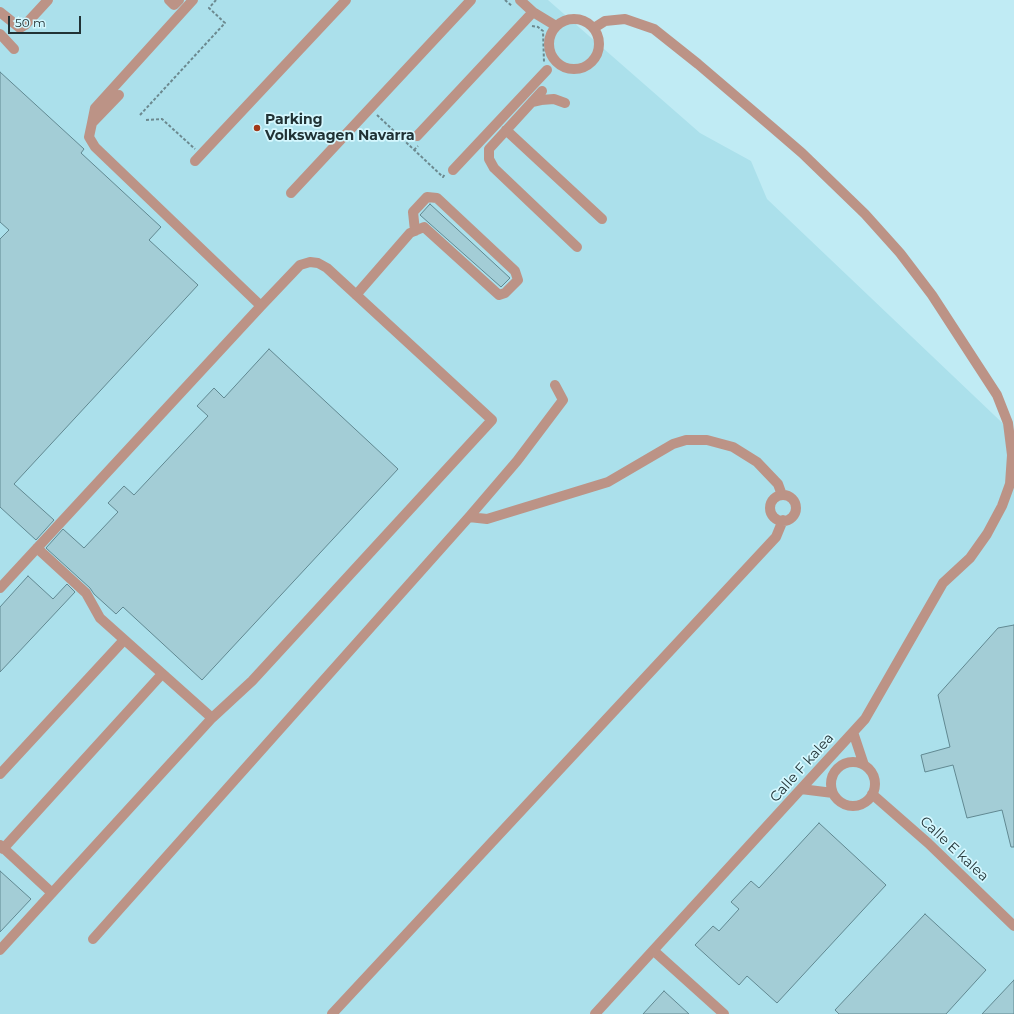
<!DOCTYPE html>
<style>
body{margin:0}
#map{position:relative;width:1014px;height:1014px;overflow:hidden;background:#c0ebf4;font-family:Montserrat,sans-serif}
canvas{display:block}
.scale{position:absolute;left:8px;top:16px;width:73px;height:18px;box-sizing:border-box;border:2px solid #213235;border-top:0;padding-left:5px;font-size:12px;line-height:14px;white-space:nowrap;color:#213235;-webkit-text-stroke:3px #d4f7fe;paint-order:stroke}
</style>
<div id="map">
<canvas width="1014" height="1014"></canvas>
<div class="scale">50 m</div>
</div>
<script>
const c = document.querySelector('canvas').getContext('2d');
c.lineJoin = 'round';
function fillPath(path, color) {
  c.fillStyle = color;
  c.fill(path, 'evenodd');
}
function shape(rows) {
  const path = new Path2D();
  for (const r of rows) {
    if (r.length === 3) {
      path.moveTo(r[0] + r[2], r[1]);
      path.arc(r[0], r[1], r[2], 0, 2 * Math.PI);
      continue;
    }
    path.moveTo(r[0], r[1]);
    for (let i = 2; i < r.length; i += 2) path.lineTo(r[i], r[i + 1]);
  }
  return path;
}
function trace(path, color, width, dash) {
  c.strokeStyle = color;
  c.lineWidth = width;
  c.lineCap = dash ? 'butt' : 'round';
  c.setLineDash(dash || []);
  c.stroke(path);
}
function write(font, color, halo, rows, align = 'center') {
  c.font = font + ' Montserrat,sans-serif';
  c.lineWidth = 3.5;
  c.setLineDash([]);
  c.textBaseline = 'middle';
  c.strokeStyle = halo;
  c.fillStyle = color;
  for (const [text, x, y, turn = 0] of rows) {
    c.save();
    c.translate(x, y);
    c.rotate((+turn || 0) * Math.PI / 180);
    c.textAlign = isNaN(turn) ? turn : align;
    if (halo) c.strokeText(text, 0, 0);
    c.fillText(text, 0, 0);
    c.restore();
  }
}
const built = shape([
 [0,0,548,0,700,133,751,161,767,199,1014,434,1014,1014,0,1014]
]);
const building = shape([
 [0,72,84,149,81,153,161,227,149,240,198,285,14,484,54,520,36,540,0,507,0,239,9,230,0,222,0,72],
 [430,204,510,278,501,287,420,215,430,204],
 [269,349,398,469,202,680,123,607,116,614,94,594,90,588,46,548,63,529,84,548,118,512,108,503,124,486,134,495,208,416,197,406,214,388,224,398,269,349],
 [28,576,53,599,67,584,75,592,0,672,0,607,28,576],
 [1014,625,1014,847,1011,847,1002,810,967,818,953,765,925,772,921,755,950,747,938,695,998,628,1014,625],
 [819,823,886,885,777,1003,747,976,739,985,695,945,713,926,719,931,739,909,731,902,751,881,759,888,819,823],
 [0,871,31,899,0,932,0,871],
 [925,914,986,970,946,1014,839,1014,835,1010,925,914],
 [1014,980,1014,1014,982,1014,1014,980],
 [664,991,689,1014,643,1014,664,991]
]);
const path = shape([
 [505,0,512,6],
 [532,26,538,27,543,31,544,62],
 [140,115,225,23,209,8,216,0],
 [377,115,443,177,445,174],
 [146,120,162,119,195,149],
 [414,150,418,146]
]);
const minor = shape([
 [169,0,174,5,179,0],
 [520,0,533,12,556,26],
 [0,12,20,28,25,25,48,0],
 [574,44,25],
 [594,28,605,21,625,19,654,29,698,64,773,128,802,153,865,214,900,253,932,295,997,395,1008,423,1012,455,1010,484,1002,506,987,534,970,558,943,583,865,719,595,1014],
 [0,34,14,49],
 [542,91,489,149,489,159,494,168,577,247],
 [119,95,92,123,89,137,95,147,261,306],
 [532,102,541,100,554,99,565,103],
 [92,123,95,108,193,0],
 [506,130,602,219],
 [417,136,533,12],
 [195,161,346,0],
 [453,170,547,70],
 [291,193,471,0],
 [356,295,410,233,424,227,499,295,505,293,518,280,515,271,437,198,427,197,413,212,415,231],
 [783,508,13],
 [469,517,487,519,608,482,673,444,686,440,707,440,733,447,757,462,778,484,782,495],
 [37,548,86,593,100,618,212,718],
 [0,588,261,306,300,265,310,262,318,263,327,268,492,420,252,681,212,718,0,950],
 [853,732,864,765],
 [853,784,22],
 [0,774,124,640],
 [801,789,833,793],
 [872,794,928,843,1014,926],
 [0,845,52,893],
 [3,849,162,674],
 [93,939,469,517,517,461,563,400,555,385],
 [654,951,724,1014],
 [332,1014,776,537,783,520]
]);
const markers = [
 [257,128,4,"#a13919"]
];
const poiNames = [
 ["Parking",265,120],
 ["Volkswagen Navarra",265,136]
];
const streetNames = [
 ["Calle F kalea",802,768,-48],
 ["Calle E kalea",954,849,43]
];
fillPath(built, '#abe0eb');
fillPath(building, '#a3cdd6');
trace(building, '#618992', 1);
trace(path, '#6c898f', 2, [3, 2]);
trace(minor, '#bc9386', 10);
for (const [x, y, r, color] of markers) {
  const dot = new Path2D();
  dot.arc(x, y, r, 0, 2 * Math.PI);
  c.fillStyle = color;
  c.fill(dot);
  trace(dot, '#d4f7fe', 1.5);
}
write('bold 14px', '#213235', '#d4f7fe', poiNames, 'left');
write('14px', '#213235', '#d4f7fe', streetNames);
</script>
